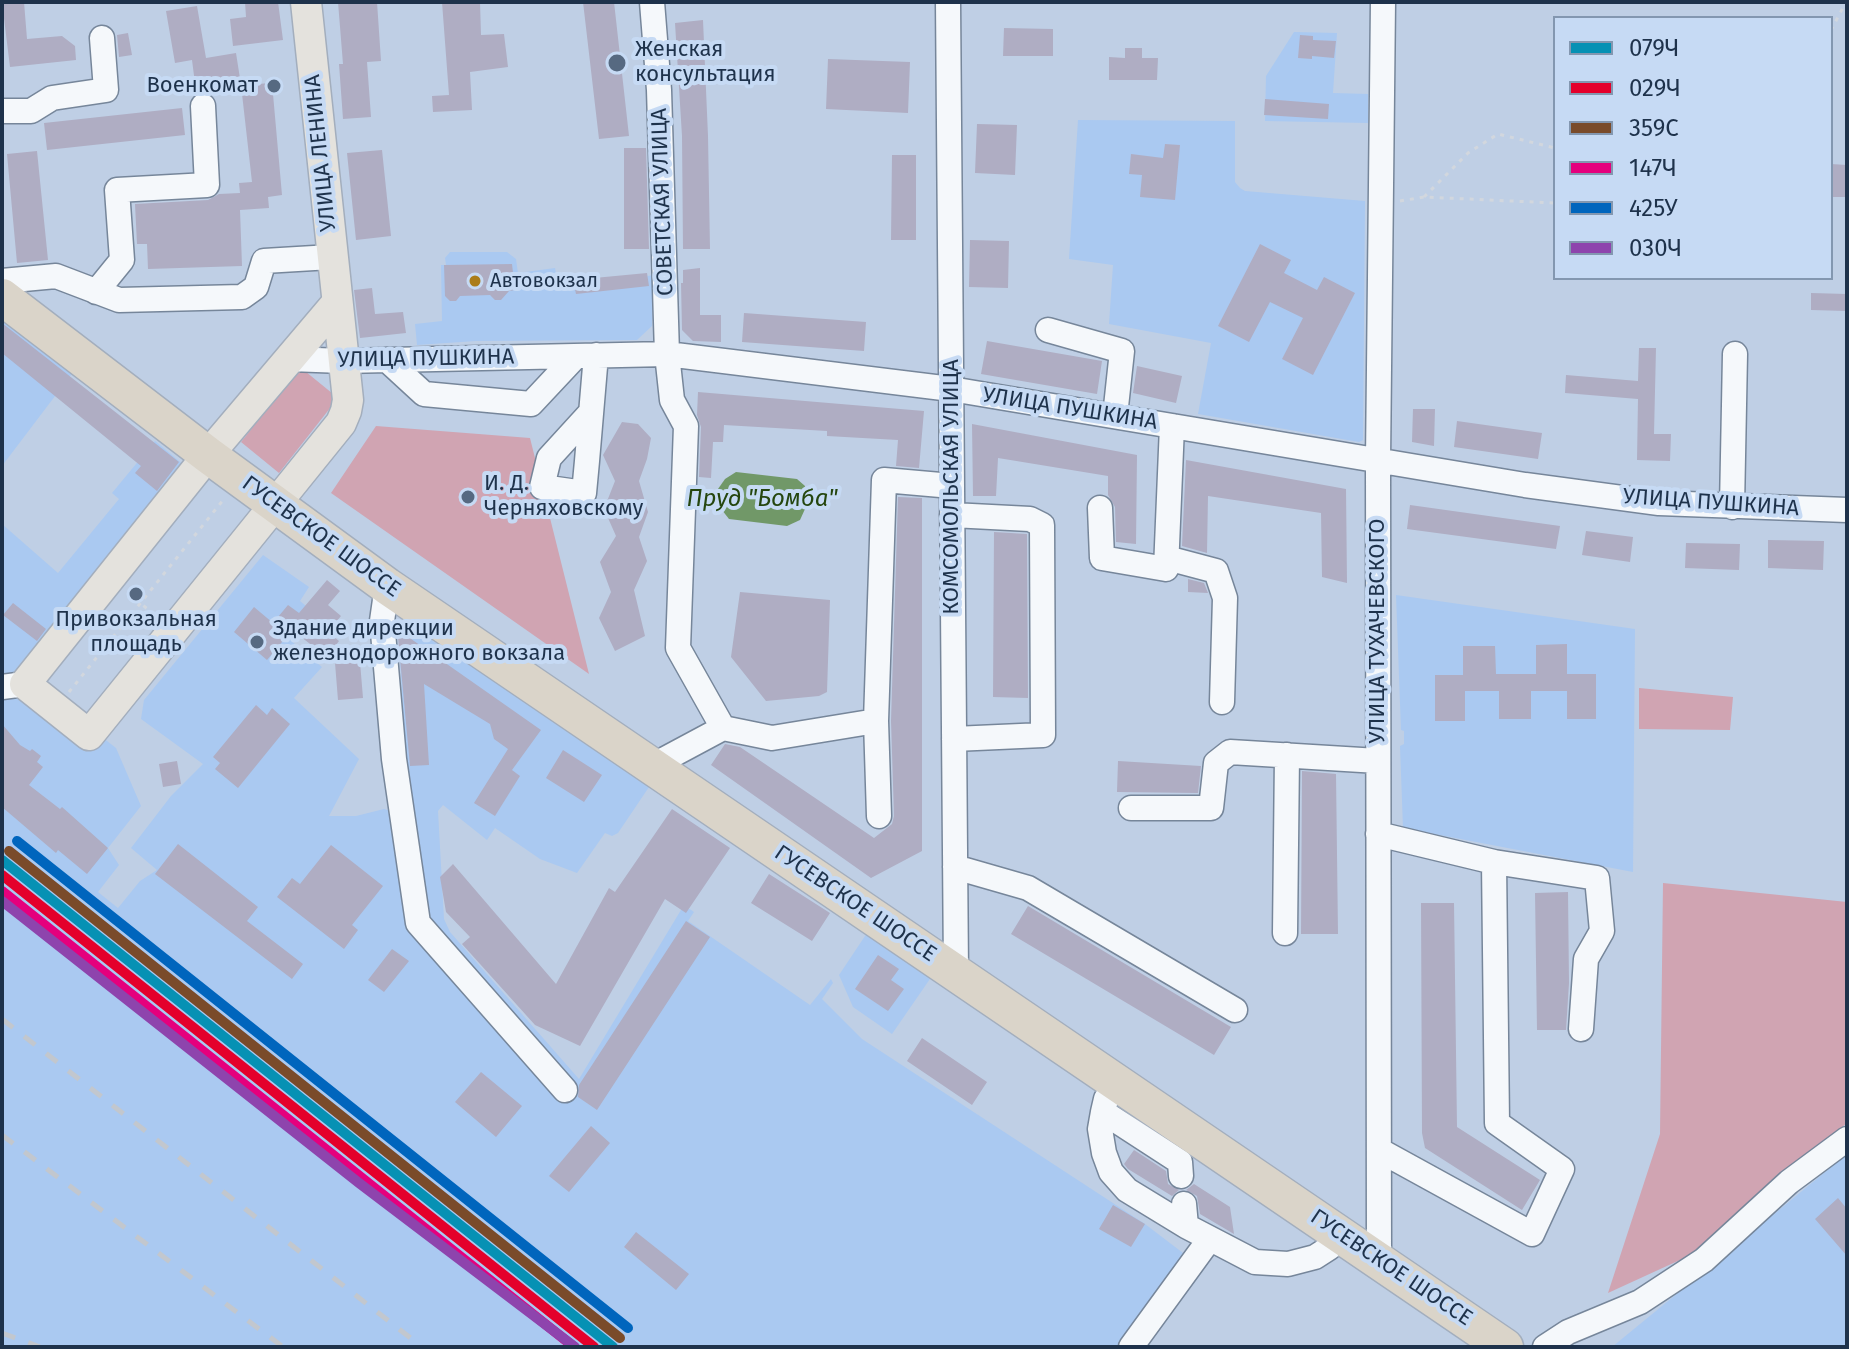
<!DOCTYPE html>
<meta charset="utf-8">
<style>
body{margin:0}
#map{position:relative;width:1849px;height:1349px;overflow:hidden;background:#bfcfe5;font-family:"Fira Sans",sans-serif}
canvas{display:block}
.frame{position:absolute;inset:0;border:4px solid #1e324b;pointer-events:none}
.legend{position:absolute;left:1553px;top:16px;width:280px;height:264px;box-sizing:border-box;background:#c6daf4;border:2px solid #8397b0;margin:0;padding:10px 14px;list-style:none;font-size:24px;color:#1e324b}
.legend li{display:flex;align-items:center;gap:16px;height:40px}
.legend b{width:40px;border:2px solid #8397b0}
</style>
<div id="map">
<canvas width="1849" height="1349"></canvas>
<div class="frame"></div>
<ul class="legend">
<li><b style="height:10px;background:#0691b4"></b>079Ч</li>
<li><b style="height:10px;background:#e4002b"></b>029Ч</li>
<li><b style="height:10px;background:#7a4b2a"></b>359С</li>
<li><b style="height:10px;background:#e5007d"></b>147Ч</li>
<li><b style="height:10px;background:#0065bd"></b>425У</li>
<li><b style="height:10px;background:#8e44ad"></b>030Ч</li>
</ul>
</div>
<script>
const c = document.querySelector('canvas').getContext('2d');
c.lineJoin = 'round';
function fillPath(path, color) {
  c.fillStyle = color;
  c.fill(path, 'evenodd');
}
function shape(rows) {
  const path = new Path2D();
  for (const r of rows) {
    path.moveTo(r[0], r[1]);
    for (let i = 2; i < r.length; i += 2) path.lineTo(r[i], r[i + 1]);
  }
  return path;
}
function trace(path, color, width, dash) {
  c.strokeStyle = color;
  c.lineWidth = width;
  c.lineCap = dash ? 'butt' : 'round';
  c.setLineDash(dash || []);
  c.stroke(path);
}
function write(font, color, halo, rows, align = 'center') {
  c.font = font + ' "Fira Sans",sans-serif';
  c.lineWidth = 8;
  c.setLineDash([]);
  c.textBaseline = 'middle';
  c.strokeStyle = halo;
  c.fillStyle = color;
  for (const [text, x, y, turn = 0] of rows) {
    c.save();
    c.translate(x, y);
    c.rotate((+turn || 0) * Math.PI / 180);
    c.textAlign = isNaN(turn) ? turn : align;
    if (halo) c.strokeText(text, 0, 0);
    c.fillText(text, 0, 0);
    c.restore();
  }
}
const built = shape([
 [1294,32,1337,33,1333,93,1368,94,1368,123,1265,121,1266,76],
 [1078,120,1235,121,1235,182,1240,188,1245,191,1365,201,1363,440,1359,442,1198,414,1211,343,1109,324,1113,265,1069,259],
 [450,252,507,252,516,259,518,273,555,268,559,290,654,275,652,326,637,340,476,341,417,345,415,324,442,321,441,265,446,265,445,258],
 [2,315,74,371,2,466],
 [155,441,185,466,28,679,116,748,141,806,108,848,119,865,98,892,118,908,140,881,157,870,131,848,171,796,203,764,141,719,144,700,263,555,309,587,300,601,312,611,289,639,322,667,294,698,359,759,329,816,356,816,384,809,401,814,407,780,398,625,401,620,558,723,649,787,618,833,612,836,605,833,577,873,540,859,495,828,487,840,443,805,438,811,444,919,450,932,579,1079,684,905,694,912,688,921,810,1005,831,979,833,983,822,999,862,1039,1145,1224,1183,1253,1117,1347,2,1347,2,524,58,573,119,499,112,493],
 [1396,595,1635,629,1633,872,1403,828,1400,746,1404,744,1404,731,1401,730],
 [867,933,932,976,892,1034,853,1007,839,975],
 [1847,1154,1847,1347,1612,1347,1723,1256]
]);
const green = shape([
 [300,367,338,398,279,473,241,442],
 [376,426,530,438,589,674,331,493],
 [1639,688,1733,697,1730,730,1639,729],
 [1663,883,1847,902,1847,1123,1693,1254,1608,1293,1660,1134]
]);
const water = shape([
 [736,472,797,479,805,486,806,493,805,509,800,520,787,526,729,519,718,505,718,489,725,479]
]);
const building = shape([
 [2,2,24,2,27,39,62,36,75,46,76,60,10,67],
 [245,2,278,2,283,40,233,46,230,19,246,17],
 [338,2,377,2,381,61,367,62,371,117,343,119,339,64,343,64],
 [442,2,480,2,481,35,504,34,508,67,470,72,472,110,433,112,432,96,449,95],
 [583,2,614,2,629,136,599,139],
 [197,6,206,58,236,53,241,85,196,91,192,60,175,63,166,11],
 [703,20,708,136,710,249,683,249,682,136,675,23],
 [1004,28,1053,29,1053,56,1003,56],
 [128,33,132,55,119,57,117,35],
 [1300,35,1313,36,1313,40,1336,41,1334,58,1312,56,1312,59,1298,58],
 [1125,48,1142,48,1142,58,1158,58,1157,80,1109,80,1109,57,1125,58],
 [828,59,910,62,908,113,826,109],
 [272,83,282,195,268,197,269,208,240,210,242,266,148,269,147,244,137,244,135,204,208,200,219,194,240,193,239,183,252,182,241,85],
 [1265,99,1329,104,1328,119,1264,115],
 [182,108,185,135,47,150,44,123],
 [977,124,1017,125,1015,175,975,173],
 [1165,144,1180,145,1175,200,1140,197,1142,175,1129,174,1131,154,1163,158],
 [624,148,646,148,649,249,624,249],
 [382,150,391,236,356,240,347,153],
 [37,151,48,260,17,263,7,154],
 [892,155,916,155,916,240,891,240],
 [1831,164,1847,165,1847,197,1831,197],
 [970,240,1009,241,1008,288,969,287],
 [1260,244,1291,260,1284,273,1317,290,1324,277,1355,293,1313,375,1282,359,1303,318,1270,302,1249,342,1218,326],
 [512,264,515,290,509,291,501,300,495,300,490,295,460,296,456,301,450,301,445,296,444,265],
 [700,268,700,315,721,315,721,342,693,341,682,330,681,283,683,283,683,270],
 [647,273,649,286,576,294,573,280],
 [372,288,375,314,403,312,406,333,360,338,354,290],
 [1811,293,1847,294,1847,311,1811,310],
 [744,313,866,322,864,351,742,342],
 [2,323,179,462,157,491,135,473,141,466,2,353],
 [987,341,1102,361,1097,394,981,374],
 [1639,348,1656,348,1654,434,1671,434,1670,461,1637,460,1638,399,1565,393,1566,375,1638,381],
 [1137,366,1182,376,1176,403,1133,393],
 [698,392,924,411,919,468,896,466,898,440,827,436,827,431,724,425,723,442,713,442,711,478,699,477,701,427,697,415],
 [1413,409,1435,409,1434,446,1412,442],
 [1457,421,1542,433,1538,459,1454,447],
 [622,422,638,424,651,438,647,459,639,481,648,512,639,537,647,561,634,590,645,636,615,651,599,618,611,592,600,562,616,536,604,509,615,481,603,455],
 [972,424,1137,455,1136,544,1116,542,1115,507,1108,495,1108,476,998,458,996,496,973,496],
 [1186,460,1346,489,1347,583,1322,577,1321,513,1208,496,1207,553,1182,546],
 [898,497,922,498,922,851,871,878,711,765,725,744,740,747,874,838,892,824,894,816,891,721],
 [1410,505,1560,526,1556,549,1407,529],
 [1586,531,1633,537,1630,562,1582,555],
 [994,532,1027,534,1028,698,993,697],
 [1768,540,1824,541,1823,570,1768,568],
 [1686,543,1740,544,1739,570,1685,568],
 [1188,579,1204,583,1208,593,1188,592],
 [327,580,340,591,328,605,341,616,328,632,339,641,327,657,292,630,267,660,234,632,254,607,273,623,288,605,299,613],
 [740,592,830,600,827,692,819,696,766,701,731,657],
 [13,603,46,629,37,641,3,615],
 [404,634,541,730,512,770,520,776,495,816,474,803,508,749,494,739,490,724,424,684,429,765,410,766,398,637],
 [1567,644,1567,674,1596,674,1596,719,1567,719,1567,691,1531,691,1531,719,1499,719,1499,691,1465,691,1465,721,1435,721,1435,675,1463,675,1463,646,1495,646,1496,674,1536,674,1536,645],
 [360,662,363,698,338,700,335,663],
 [256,705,267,715,272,708,290,724,238,788,215,769,220,763,213,757],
 [2,724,20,745,30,751,32,749,41,756,37,762,43,767,29,785,60,809,62,807,108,848,87,874,58,850,56,853,2,807],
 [563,750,602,775,584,802,546,778],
 [177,761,181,784,163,787,159,764],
 [1118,761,1201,766,1198,793,1117,792],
 [1302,771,1336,774,1338,934,1301,934],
 [672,809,730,848,686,913,665,899,580,1046,535,1025,462,944,470,937,446,912,440,877,453,864,556,984,609,888,615,892],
 [178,844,258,907,247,921,303,964,292,979,155,874],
 [331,845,383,886,352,925,358,930,344,949,277,897,292,878,300,884],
 [769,874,830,913,812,941,751,903],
 [1568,892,1569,983,1566,1030,1537,1030,1535,893],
 [1421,903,1454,903,1457,1127,1540,1180,1522,1210,1425,1148,1422,1133],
 [1028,906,1231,1027,1214,1055,1011,934],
 [686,921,710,937,597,1110,578,1097,579,1085],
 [392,949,409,961,384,992,368,980],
 [878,955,899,969,891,980,904,989,888,1011,855,989],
 [922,1038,987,1082,972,1105,907,1061],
 [481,1072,522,1106,496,1137,455,1102],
 [591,1126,610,1143,569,1192,549,1176],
 [1134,1150,1166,1171,1168,1184,1179,1190,1172,1196,1128,1169,1124,1164],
 [1194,1184,1230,1207,1234,1234,1200,1214,1197,1196,1186,1190],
 [1838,1198,1847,1209,1847,1256,1815,1219],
 [1113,1205,1145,1224,1131,1247,1099,1229],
 [636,1232,689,1274,676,1290,624,1247]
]);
const path = shape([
 [1831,30,1846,2],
 [1424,197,1468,153,1498,134,1555,148],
 [1400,201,1424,197,1555,203],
 [128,593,156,616],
 [69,692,224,499]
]);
const minor = shape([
 [652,2,659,90,667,354,672,400,686,426,678,648,723,728,652,766],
 [948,2,956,972],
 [2,111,31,111,52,98,106,90,102,38],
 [2,281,56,276,119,300,242,297,256,287,264,261,331,257],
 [96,292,122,260,117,190,207,185,203,106],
 [1048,330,1122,351,1115,416],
 [290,359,343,361,667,354,951,389,1525,485,1659,503,1847,510],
 [387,360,424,394,531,404,576,356],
 [591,412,549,458,542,487,584,493,587,461,596,355],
 [1732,507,1735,354],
 [1100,508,1102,558,1166,569,1172,426],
 [952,515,1030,519,1042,525,1043,735,954,739],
 [1167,558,1216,571,1225,598,1222,702],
 [387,586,382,621,394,759,418,923,565,1090],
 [2,687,25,684],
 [723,728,772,738,876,721],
 [1131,808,1211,808,1216,763,1230,752,1378,761],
 [879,816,876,721,884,480,952,486],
 [1378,834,1494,862,1497,1123,1562,1169,1532,1234,1379,1150],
 [1494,862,1597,878,1602,931,1586,959,1581,1029],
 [955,867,1028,888,1235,1010],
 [1285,933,1287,755],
 [1106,1099,1103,1112,1180,1162,1181,1176],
 [1103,1112,1100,1129,1104,1153,1111,1172,1127,1190,1186,1226],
 [1184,1204,1186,1226,1255,1262,1288,1264,1315,1257,1329,1248,1340,1233],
 [1379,1259,1378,460,1383,2],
 [1131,1347,1209,1240],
 [1545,1347,1568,1332,1640,1302,1704,1260,1789,1182,1847,1139]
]);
const major = shape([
 [306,2,348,400,346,411,341,423,89,735,25,684,208,455,336,304]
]);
const highway = shape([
 [2,297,208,455,387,586,1505,1347]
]);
const rail = shape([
 [2,1019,422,1347],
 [2,1135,283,1347],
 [2,1333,40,1347]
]);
const rail1 = shape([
 [2,860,613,1347]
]);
const rail2 = shape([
 [2,875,594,1347]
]);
const rail3 = shape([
 [9,851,620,1338]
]);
const rail4 = shape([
 [2,891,574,1347]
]);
const rail5 = shape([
 [17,841,628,1328]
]);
const rail6 = shape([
 [2,901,359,1183,575,1347]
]);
const markers = [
 [617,63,10,"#566981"],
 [274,86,8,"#566981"],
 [475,281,7,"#ab7d1a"],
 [468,497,8,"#566981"],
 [136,594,8,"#566981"],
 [257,642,8,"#566981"]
];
const busNames = [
 ["Автовокзал",490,281]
];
const poiNames = [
 ["Женская",635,50],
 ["консультация",635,75],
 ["Военкомат",258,86,"right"],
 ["И. Д.",484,484],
 ["Черняховскому",484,509],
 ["Привокзальная",136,620,"center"],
 ["площадь",136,645,"center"],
 ["Здание дирекции",273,629],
 ["железнодорожного вокзала",273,654]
];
const streetNames = [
 ["УЛИЦА ЛЕНИНА",321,153,-96],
 ["СОВЕТСКАЯ УЛИЦА",663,202,-92],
 ["УЛИЦА ПУШКИНА",426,359,-1],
 ["УЛИЦА ПУШКИНА",1070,409,9],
 ["КОМСОМОЛЬСКАЯ УЛИЦА",952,487,-90],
 ["УЛИЦА ПУШКИНА",1711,503,4],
 ["ГУСЕВСКОЕ ШОССЕ",321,537,36],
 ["УЛИЦА ТУХАЧЕВСКОГО",1378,631,-90],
 ["ГУСЕВСКОЕ ШОССЕ",855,904,34],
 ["ГУСЕВСКОЕ ШОССЕ",1391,1268,34]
];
const waterNames = [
 ["Пруд \"Бомба\"",762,499]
];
fillPath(built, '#aac9f1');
fillPath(green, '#d0a4b2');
fillPath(water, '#719868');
fillPath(building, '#afadc3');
trace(minor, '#76869a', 27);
trace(major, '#a3aebd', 33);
trace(highway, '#a3aebd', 39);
trace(path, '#d2d7de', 3, [4, 6]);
trace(minor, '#f5f8fb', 24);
trace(major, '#e4e2dd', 30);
trace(highway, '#dad4c9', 36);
trace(rail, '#c2c7ce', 5, [14, 14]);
trace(rail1, '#0691b4', 10);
trace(rail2, '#e4002b', 10);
trace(rail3, '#7a4b2a', 10);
trace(rail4, '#e5007d', 10);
trace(rail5, '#0065bd', 10);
trace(rail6, '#8e44ad', 10);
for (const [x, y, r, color] of markers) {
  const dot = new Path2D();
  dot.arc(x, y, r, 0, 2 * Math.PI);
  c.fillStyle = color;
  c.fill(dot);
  trace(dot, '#c6daf4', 3);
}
write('20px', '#1e324b', '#c6daf4', busNames, 'left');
write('22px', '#1e324b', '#c6daf4', poiNames, 'left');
write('22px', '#1e324b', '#c6daf4', streetNames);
write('italic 24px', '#25460f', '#c6daf4', waterNames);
</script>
